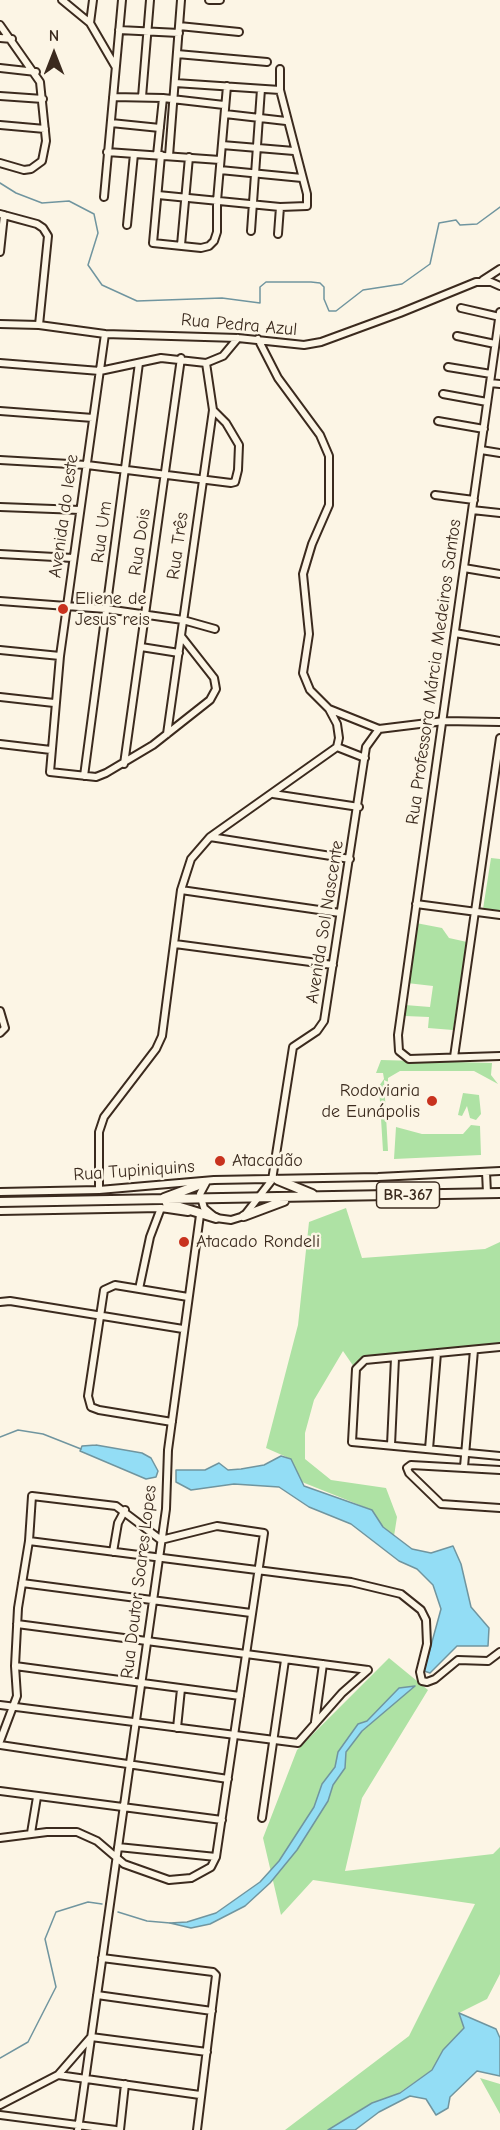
<!DOCTYPE html>
<meta charset="utf-8">
<style>
body{margin:0}
#map{position:relative;width:500px;height:2130px;overflow:hidden;background:#fcf5e5;font-family:"Comic Neue",sans-serif}
canvas{display:block}
.north{position:absolute;left:24px;top:24px;width:60px;height:60px;-webkit-text-stroke:4px #fcf5e5;paint-order:stroke;rotate:0deg;font-size:16px;font-weight:700;line-height:24px;text-align:center;color:#3b2a1e}
.north::after{content:'';display:block;margin:auto;width:21px;height:27px;background:#3b2a1e;clip-path:polygon(50% 0,100% 100%,50% 72%,0 100%)}
</style>
<div id="map">
<canvas width="500" height="2130"></canvas>
<div class="north">N</div>
</div>
<script>
const c = document.querySelector('canvas').getContext('2d');
c.lineJoin = 'round';
function fillPath(path, color) {
  c.fillStyle = color;
  c.fill(path, 'evenodd');
}
function shape(rows) {
  const path = new Path2D();
  for (const r of rows) {
    path.moveTo(r[0], r[1]);
    for (let i = 2; i < r.length; i += 2) path.lineTo(r[i], r[i + 1]);
  }
  return path;
}
function trace(path, color, width, dash) {
  c.strokeStyle = color;
  c.lineWidth = width;
  c.lineCap = dash ? 'butt' : 'round';
  c.setLineDash(dash || []);
  c.stroke(path);
}
function write(font, color, halo, rows, align = 'center') {
  c.font = font + ' "Comic Neue",sans-serif';
  c.lineWidth = 5;
  c.setLineDash([]);
  c.textBaseline = 'middle';
  c.strokeStyle = halo;
  c.fillStyle = color;
  for (const [text, x, y, turn = 0] of rows) {
    c.save();
    c.translate(x, y);
    c.rotate((+turn || 0) * Math.PI / 180);
    c.textAlign = isNaN(turn) ? turn : align;
    if (halo) c.strokeText(text, 0, 0);
    c.fillText(text, 0, 0);
    c.restore();
  }
}
const green = shape([
 [491,858,500,859,500,912,483,909],
 [416,923,442,928,449,938,467,942,453,1030,428,1028,429,1017,405,1016,405,1005,430,1007,433,986,407,983],
 [381,1060,492,1063,491,1075,498,1084,474,1071,400,1071,388,1078,388,1082,384,1080,388,1151,383,1151,379,1086,384,1079,383,1073,376,1073],
 [463,1093,479,1095,481,1114,476,1120,470,1118,467,1106,462,1116,458,1115],
 [471,1125,480,1126,481,1155,394,1159,396,1127,422,1134,463,1134],
 [346,1208,362,1258,485,1249,500,1242,500,1343,365,1356,354,1367,343,1351,314,1400,305,1433,305,1459,331,1480,386,1488,397,1517,394,1536,383,1527,372,1510,302,1482,291,1459,266,1448,298,1325,309,1222],
 [389,1658,428,1690,362,1798,345,1871,493,1854,500,1847,500,1974,487,1999,459,2013,464,2028,443,2050,432,2070,396,2095,368,2105,328,2130,285,2130,409,2036,475,1904,313,1880,281,1915,263,1838,297,1750],
 [480,2078,500,2084,500,2114]
]);
const water = shape([
 [96,1445,142,1453,151,1458,158,1471,156,1477,146,1479,80,1451,82,1446,96,1445],
 [281,1456,291,1459,304,1486,372,1510,383,1527,412,1549,431,1553,453,1546,461,1564,471,1607,489,1628,488,1646,457,1646,430,1673,424,1671,441,1609,433,1585,417,1569,399,1561,351,1524,309,1507,279,1487,234,1484,191,1490,176,1482,176,1470,205,1470,219,1463,228,1470,241,1469,264,1465,281,1456],
 [415,1686,362,1731,346,1752,345,1768,333,1785,328,1801,297,1850,270,1883,245,1906,210,1924,191,1928,170,1923,187,1922,216,1913,260,1882,279,1861,314,1807,322,1784,335,1767,338,1752,358,1724,367,1721,399,1688,415,1686],
 [459,2013,496,2029,500,2038,500,2076,477,2071,450,2097,448,2108,436,2115,426,2099,410,2096,379,2112,355,2130,328,2130,372,2103,400,2093,432,2070,443,2050,464,2028,459,2013]
]);
const stream = shape([
 [0,183,16,193,42,203,69,201,94,214,98,233,88,265,102,285,137,301,222,298,260,303,260,287,266,282,311,282,320,283,324,287,324,299,329,311,336,311,363,290,402,284,430,264,439,223,456,220,460,225,477,224,500,207],
 [0,1437,18,1430,43,1434,81,1449],
 [118,1912,147,1921,170,1923],
 [0,2058,28,2042,56,1987,45,1939,56,1912,88,1902,102,1904]
]);
const minor = shape([
 [62,0,90,23,115,66],
 [209,0,220,0],
 [90,23,93,0],
 [0,25,40,82,46,141,42,161,31,169,24,170,0,163],
 [179,26,239,32],
 [119,30,179,33],
 [0,38,12,39],
 [177,54,267,62],
 [0,68,36,72],
 [175,83,280,90],
 [0,96,43,99],
 [113,97,163,98,224,105],
 [142,97,150,0],
 [225,114,286,121],
 [111,123,160,128],
 [0,125,45,129],
 [222,145,294,151],
 [107,152,220,160],
 [157,155,163,98],
 [161,155,153,243,201,248,209,246,214,241,217,232,217,201,227,86],
 [169,156,181,0],
 [220,170,302,178],
 [158,195,280,207,307,206,307,194,280,90,280,69],
 [104,197,122,0],
 [0,214,37,224,43,228,48,236,39,325],
 [127,225,134,154],
 [251,231,261,89],
 [278,234,280,207],
 [181,245,189,157],
 [0,252,4,215],
 [483,280,500,269],
 [461,308,500,317],
 [500,312,398,1035,399,1051,409,1059,500,1056],
 [0,324,39,325,105,334,238,338,304,345,321,342,400,313,476,282,491,282,500,286],
 [105,334,60,656,50,772,96,777,106,773,153,745,210,700,216,689,214,678,181,636],
 [457,336,495,344],
 [0,363,100,371,161,358,206,363,223,356,238,338],
 [448,367,491,374],
 [490,383,500,384],
 [443,394,487,402],
 [0,411,93,418],
 [438,421,484,429],
 [481,450,500,453],
 [0,460,87,465,231,483,235,482,238,470,239,445,226,423,213,410],
 [435,495,474,500],
 [0,507,80,510],
 [472,510,500,513],
 [0,554,73,558],
 [464,568,500,574],
 [0,601,106,609,183,620,215,629],
 [455,633,500,641],
 [141,647,179,653],
 [0,650,60,656],
 [0,697,54,703],
 [329,709,379,729,444,721,500,722],
 [167,734,213,410,206,363],
 [0,744,51,750],
 [337,747,365,758],
 [124,764,181,358],
 [84,776,139,363],
 [273,794,359,807],
 [210,837,350,859],
 [181,890,340,913],
 [416,904,500,915],
 [175,944,333,965],
 [0,1011,5,1028,0,1033],
 [454,1057,500,738],
 [486,1172,487,1193],
 [207,1181,200,1194,204,1208,216,1218,231,1220,244,1216,272,1180,293,1047,317,1031,324,1021,366,747,379,729],
 [99,1190,99,1132,104,1117,156,1049,162,1036,181,890,191,859,210,837,337,747,339,738,337,724,329,709,310,690,303,673,309,634,303,574,312,544,329,505,329,456,320,435,278,378,258,339],
 [0,1192,99,1190,214,1180,378,1177,500,1171],
 [0,1211,161,1208,188,1212],
 [139,1289,150,1237,161,1208],
 [0,1302,10,1301,183,1329],
 [500,1347,365,1360,356,1369,352,1442,500,1456],
 [172,1422,99,1410,91,1407,88,1396,104,1290,115,1285,188,1297],
 [391,1445,395,1358],
 [429,1449,437,1353],
 [464,1467,474,1350],
 [500,1470,411,1465,407,1468,409,1473,441,1504,500,1508],
 [29,1541,351,1582,401,1594,421,1610,426,1620,427,1644,420,1672,422,1681,427,1682,435,1679,458,1660,488,1661,500,1652],
 [113,1552,118,1523,125,1510],
 [22,1583,251,1613],
 [17,1624,368,1670],
 [15,1666,240,1696],
 [0,1705,298,1743,342,1693,368,1670],
 [315,1722,323,1664],
 [177,1728,181,1689],
 [0,1741,17,1696,15,1666,18,1608,29,1541,32,1496,116,1506,161,1540,217,1526,264,1533,216,1857,211,1867,191,1878,169,1880,124,1864,97,1841,77,1832,47,1832,0,1838],
 [0,1745,228,1779],
 [0,1791,222,1820],
 [262,1818,285,1660],
 [31,1833,37,1797],
 [118,1847,216,1857],
 [102,1958,213,1972,216,1975,197,2130],
 [97,1995,212,2011],
 [58,2075,200,2095],
 [0,2105,58,2075,91,2037,207,2052],
 [0,2115,116,2130],
 [78,2130,166,1509,168,1450,200,1215],
 [120,2130,125,2084]
]);
const major = shape([
 [278,1180,312,1194],
 [164,1198,204,1183],
 [0,1202,500,1193],
 [167,1203,216,1218],
 [244,1216,284,1201]
]);
const markers = [
 [63,609,6,"#c8321e"],
 [432,1101,6,"#c8321e"],
 [220,1161,6,"#c8321e"],
 [184,1242,6,"#c8321e"]
];
const shields = [
 [408,1195,63]
];
const shieldNames = [
 ["BR-367",408,1195]
];
const streetNames = [
 ["Rua Pedra Azul",239,325,5],
 ["Avenida do leste",64,516,-82],
 ["Rua Um",102,532,-82],
 ["Rua Dois",140,542,-82],
 ["Rua Três",178,546,-82],
 ["Rua Professora Márcia Medeiros Santos",434,672,-82],
 ["Avenida Sol Nascente",325,922,-81],
 ["Rua Tupiniquins",134,1171,-4],
 ["Rua Doutor Soares Lopes",139,1582,-83]
];
const poiNames = [
 ["Eliene de",75,599],
 ["Jesus reis",75,620],
 ["Rodoviaria",420,1091,"right"],
 ["de Eunápolis",420,1112,"right"],
 ["Atacadão",232,1161],
 ["Atacado Rondeli",196,1242]
];
fillPath(green, '#aee2a4');
fillPath(water, '#93ddf5');
trace(water, '#70959f', 1.5);
trace(stream, '#70959f', 1.5);
trace(minor, '#3b2a1e', 10);
trace(major, '#3b2a1e', 12);
trace(minor, '#fcf5e5', 6);
trace(major, '#fcf5e5', 8);
for (const [x, y, r, color] of markers) {
  const dot = new Path2D();
  dot.arc(x, y, r, 0, 2 * Math.PI);
  c.fillStyle = color;
  c.fill(dot);
  trace(dot, '#fcf5e5', 2);
}
for (const [x, y, w] of shields) {
  const box = new Path2D();
  box.roundRect(x - w / 2, y - 13, w, 26, 4.5);
  c.fillStyle = '#fcf5e5';
  c.fill(box);
  trace(box, '#3b2a1e', 1.5);
}
write('bold 16px', '#3b2a1e', null, shieldNames);
write('18px', '#3b2a1e', '#fcf5e5', streetNames);
write('18px', '#3b2a1e', '#fcf5e5', poiNames, 'left');
</script>
